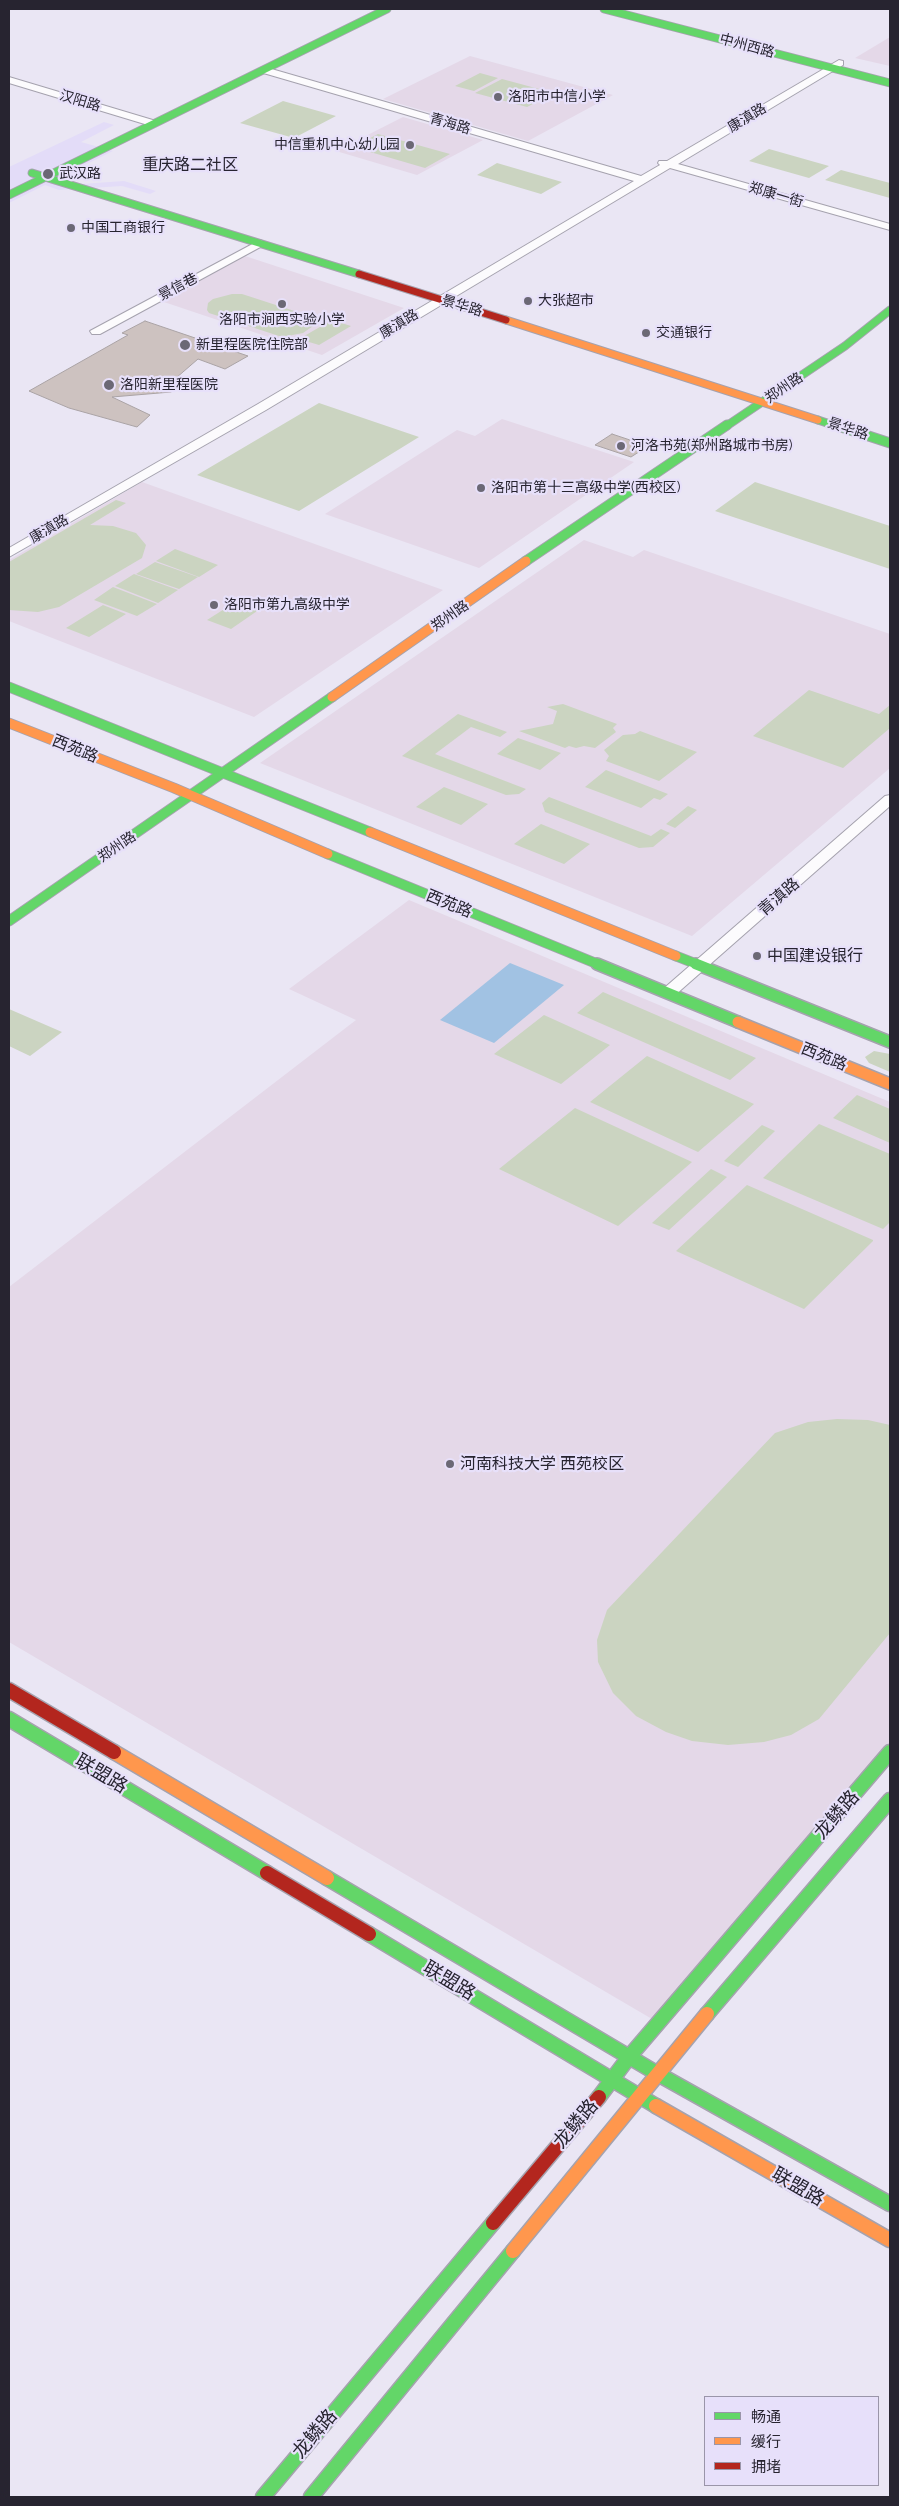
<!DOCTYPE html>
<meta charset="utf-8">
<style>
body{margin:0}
#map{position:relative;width:899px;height:2506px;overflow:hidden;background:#eae6f4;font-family:Raleway,"Noto Sans SC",sans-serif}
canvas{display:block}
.frame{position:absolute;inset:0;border:10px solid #272430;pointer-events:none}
.legend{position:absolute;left:704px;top:2396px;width:175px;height:90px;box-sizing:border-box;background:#e7e0fa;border:1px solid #9a95a9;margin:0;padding:6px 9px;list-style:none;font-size:15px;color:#272430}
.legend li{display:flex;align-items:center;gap:10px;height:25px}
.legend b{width:25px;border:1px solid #9a95a9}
</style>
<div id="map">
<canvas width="899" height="2506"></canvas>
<div class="frame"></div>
<ul class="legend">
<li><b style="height:6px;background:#63d668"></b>畅通</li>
<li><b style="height:6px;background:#ff974d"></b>缓行</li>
<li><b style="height:6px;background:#b3261e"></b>拥堵</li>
</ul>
</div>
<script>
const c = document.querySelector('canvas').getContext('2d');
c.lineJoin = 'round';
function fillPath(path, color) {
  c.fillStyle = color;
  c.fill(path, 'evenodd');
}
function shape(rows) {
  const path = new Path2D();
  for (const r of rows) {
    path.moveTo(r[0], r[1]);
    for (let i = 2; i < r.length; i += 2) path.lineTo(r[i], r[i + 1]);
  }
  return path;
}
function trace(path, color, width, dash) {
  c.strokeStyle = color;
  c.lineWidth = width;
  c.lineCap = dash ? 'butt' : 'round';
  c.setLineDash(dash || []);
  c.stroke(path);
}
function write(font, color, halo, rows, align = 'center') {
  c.font = font + ' Raleway,"Noto Sans SC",sans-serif';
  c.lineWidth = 4.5;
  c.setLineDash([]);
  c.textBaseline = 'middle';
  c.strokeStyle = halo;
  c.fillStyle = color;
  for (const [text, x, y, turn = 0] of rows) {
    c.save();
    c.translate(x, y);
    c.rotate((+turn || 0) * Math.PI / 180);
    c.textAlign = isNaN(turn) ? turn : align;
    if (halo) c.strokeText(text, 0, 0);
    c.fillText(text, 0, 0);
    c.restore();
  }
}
const built = shape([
 [104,122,114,125,81,142,113,151,55,180,67,185,124,181,156,191,150,194,122,186,59,190,45,185,9,203,9,167]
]);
const education = shape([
 [890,37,890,66,855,58],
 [470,56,613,95,528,141,383,99],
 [403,117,483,140,417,175,336,151],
 [245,256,404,308,322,355,161,301],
 [502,419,634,462,479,568,325,514,457,430,475,436],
 [142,482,443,590,254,717,9,621,9,560],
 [584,540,633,557,644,550,890,634,890,768,692,936,260,763],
 [409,900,890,1102,890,1742,652,2019,9,1642,9,1287,356,1020,289,989]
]);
const green = shape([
 [480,73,498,78,474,91,455,86],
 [502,79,554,93,527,107,475,93],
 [283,101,336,116,294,138,240,123],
 [378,134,450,154,425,168,353,147],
 [769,149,829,166,809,178,749,161],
 [497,163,562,182,541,194,477,175],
 [841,170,890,183,890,198,825,180],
 [232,294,242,294,316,318,316,324,303,333,282,337,209,313,207,310,208,303,213,299],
 [332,320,351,326,319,345,299,339],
 [319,403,419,437,299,511,197,475],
 [755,482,890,526,890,569,715,511],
 [116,500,126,503,90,525,113,526,136,533,146,545,142,558,59,607,38,612,9,610,9,562],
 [175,549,218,565,199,577,156,561],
 [155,562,198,577,179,589,136,574],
 [134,574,178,590,158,603,115,586],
 [113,587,157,604,137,616,94,600],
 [237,601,260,609,231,629,207,620],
 [103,605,126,614,89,637,66,628],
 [809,690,879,714,890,705,890,728,843,768,753,736],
 [563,704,617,724,613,728,616,732,595,748,584,746,576,748,569,746,565,748,519,731,553,724,557,711,547,707],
 [458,714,507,732,500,737,471,727,435,754,526,789,519,794,506,795,402,756],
 [640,731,697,752,659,781,606,761,609,756,604,750,623,735,635,734],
 [518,738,561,753,540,770,497,754],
 [606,770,668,794,660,800,654,798,641,808,585,787],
 [444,787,488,804,461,825,416,807],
 [549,797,651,836,661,829,670,833,653,847,639,848,545,812,542,803],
 [688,806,697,810,675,828,666,824],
 [541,824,590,844,564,864,514,844],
 [603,992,756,1058,730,1080,577,1013],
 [9,1009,62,1032,30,1056,9,1046],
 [544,1015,610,1045,561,1084,494,1054],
 [874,1051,890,1054,890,1072,869,1063,865,1057],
 [647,1056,754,1104,698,1152,590,1102],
 [857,1095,890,1109,890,1143,833,1118],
 [575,1108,692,1162,618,1226,499,1169],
 [819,1124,890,1154,890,1222,883,1229,763,1178],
 [762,1125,775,1131,738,1167,724,1161],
 [711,1169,727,1177,669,1230,652,1223],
 [747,1185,873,1240,873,1241,804,1309,676,1251],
 [837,1419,868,1420,890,1425,890,1633,819,1719,791,1735,764,1742,728,1745,692,1741,666,1732,636,1716,613,1693,598,1662,597,1640,607,1610,775,1433,808,1422]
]);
const water = shape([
 [510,963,564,985,494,1043,440,1020]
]);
const building = shape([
 [145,321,248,356,225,369,198,359,176,378,177,388,171,392,112,397,150,415,137,427,69,408,29,391,128,335,122,333,145,321],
 [612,434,648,446,631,457,595,445,612,434]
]);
const street = shape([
 [839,60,843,61,843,65,678,164,890,224,890,230,670,168,266,410,9,557,9,548,258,404,634,181,260,72,260,68,268,68,641,176,660,165,658,163,659,161,667,161,839,60],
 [9,77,156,121,157,123,156,125,148,125,9,83,9,77],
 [260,240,266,243,264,245,100,334,92,334,90,331,260,240],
 [890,795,890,806,674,996,662,996,660,993,662,990,885,796,890,795]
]);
const fastFar3 = shape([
 [604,9,890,83],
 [32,173,359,274],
 [9,195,387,9],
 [818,420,839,427],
 [725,427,845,346,890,310]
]);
const fastFar2 = shape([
 [835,425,890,443],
 [526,561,727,425],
 [9,687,370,832],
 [328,854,600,965],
 [9,921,332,697],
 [676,956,699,965]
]);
const fastFar1 = shape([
 [597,964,738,1022],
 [696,964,890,1042]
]);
const fast = shape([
 [9,1719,267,1873],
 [327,1878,658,2074,890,2204],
 [369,1934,656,2106],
 [707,2014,890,1800],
 [599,2097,629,2057,890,1752],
 [263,2497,493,2223],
 [311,2497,513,2251]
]);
const slowFar3 = shape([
 [506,320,818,420]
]);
const slowFar2 = shape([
 [332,697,526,561],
 [9,723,174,788,328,854],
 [370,832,676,956]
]);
const slowFar1 = shape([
 [738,1022,890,1084]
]);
const slow = shape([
 [114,1752,327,1878],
 [656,2106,890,2240],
 [513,2251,707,2014]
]);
const jamFar1 = shape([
 [359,274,506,320]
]);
const jam = shape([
 [9,1690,114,1752],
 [267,1873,369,1934],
 [493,2223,599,2097]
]);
const markers = [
 [498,97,5,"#6b6875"],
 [410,145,5,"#6b6875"],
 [48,174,6,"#6b6875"],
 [71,228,5,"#6b6875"],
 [528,301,5,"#6b6875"],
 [282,304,5,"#6b6875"],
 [646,333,5,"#6b6875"],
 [185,345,6,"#6b6875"],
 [109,385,6,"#6b6875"],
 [621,446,5,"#6b6875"],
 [481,488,5,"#6b6875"],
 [214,605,5,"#6b6875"],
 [757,956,5,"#6b6875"],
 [450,1464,5,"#6b6875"]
];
const farStreetnames = [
 ["中州西路",747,46,15],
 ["汉阳路",80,101,17],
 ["康滇路",747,118,-31],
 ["青海路",450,124,16],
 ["郑康一街",776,195,16],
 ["景信巷",178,287,-28],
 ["景华路",462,306,17],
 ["康滇路",399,324,-31],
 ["郑州路",784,388,-34],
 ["景华路",848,429,18],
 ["康滇路",49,529,-30],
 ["郑州路",450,616,-35],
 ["郑州路",117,847,-34]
];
const farPoinames = [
 ["洛阳市中信小学",508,97],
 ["中信重机中心幼儿园",400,145,"right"],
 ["武汉路",59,174],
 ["中国工商银行",81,228],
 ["大张超市",538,301],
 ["洛阳市涧西实验小学",282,320,"center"],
 ["交通银行",656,333],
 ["新里程医院住院部",196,345],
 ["洛阳新里程医院",120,385],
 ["河洛书苑(郑州路城市书房)",631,446],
 ["洛阳市第十三高级中学(西校区)",491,488],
 ["洛阳市第九高级中学",224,605]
];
const farQuarternames = [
 ["重庆路二社区",190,165]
];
const streetNames = [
 ["西苑路",75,749,22],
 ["青滇路",779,897,-41],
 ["西苑路",449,904,22],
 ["西苑路",824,1057,22]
];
const poiNames = [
 ["中国建设银行",767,956],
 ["河南科技大学 西苑校区",460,1464]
];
const nearStreetnames = [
 ["联盟路",101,1774,31],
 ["龙鳞路",837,1815,-49],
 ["联盟路",449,1981,31],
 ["龙鳞路",576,2124,-50],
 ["联盟路",798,2187,30],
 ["龙鳞路",315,2434,-50]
];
fillPath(built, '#e3dcf8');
fillPath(education, '#e4d8e8');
fillPath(green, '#cbd4c1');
fillPath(water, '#a1c2e3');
fillPath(building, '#cdc2c0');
trace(building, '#aaa3a5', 1);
trace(street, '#a5a2ae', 2);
trace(fastFar3, '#a5a2ae', 9);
trace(fastFar2, '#a5a2ae', 11);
trace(fastFar1, '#a5a2ae', 14);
trace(fast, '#a5a2ae', 17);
trace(slowFar3, '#a5a2ae', 9);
trace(slowFar2, '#a5a2ae', 11);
trace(slowFar1, '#a5a2ae', 14);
trace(slow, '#a5a2ae', 17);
trace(jamFar1, '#a5a2ae', 9);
trace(jam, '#a5a2ae', 17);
fillPath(street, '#fcfbfd');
trace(fastFar3, '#63d668', 7);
trace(fastFar2, '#63d668', 9);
trace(fastFar1, '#63d668', 11);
trace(fast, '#63d668', 14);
trace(slowFar3, '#ff974d', 7);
trace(slowFar2, '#ff974d', 9);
trace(slowFar1, '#ff974d', 11);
trace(slow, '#ff974d', 14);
trace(jamFar1, '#b3261e', 7);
trace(jam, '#b3261e', 14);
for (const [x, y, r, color] of markers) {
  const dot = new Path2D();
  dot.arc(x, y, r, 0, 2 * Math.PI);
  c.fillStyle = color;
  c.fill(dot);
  trace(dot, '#e7e0fa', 2);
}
write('14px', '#272430', '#e7e0fa', farStreetnames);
write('14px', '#272430', '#e7e0fa', farPoinames, 'left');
write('16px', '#272430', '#e7e0fa', farQuarternames);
write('16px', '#272430', '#e7e0fa', streetNames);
write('16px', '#272430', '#e7e0fa', poiNames, 'left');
write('19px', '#272430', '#e7e0fa', nearStreetnames);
</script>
